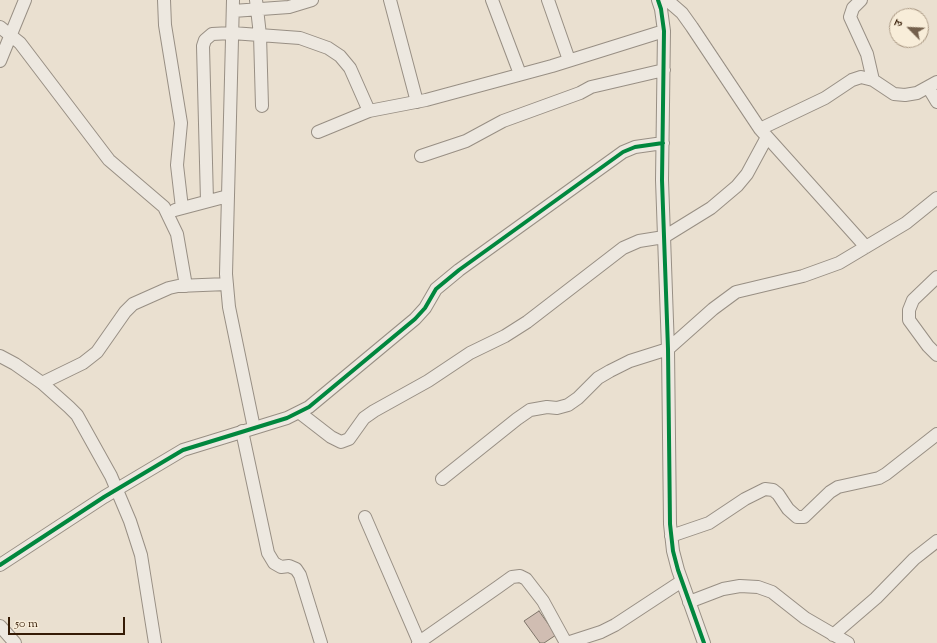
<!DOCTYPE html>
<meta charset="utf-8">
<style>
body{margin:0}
#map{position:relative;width:937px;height:643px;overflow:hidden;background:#eae0d0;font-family:"Sorts Mill Goudy","Noto Serif Devanagari",serif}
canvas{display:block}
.north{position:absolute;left:889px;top:8px;width:40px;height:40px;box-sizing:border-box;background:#f8edd9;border:1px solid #aa9984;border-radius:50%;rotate:294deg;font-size:11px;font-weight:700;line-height:16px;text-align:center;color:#351b05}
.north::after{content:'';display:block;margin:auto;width:14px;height:18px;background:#74604c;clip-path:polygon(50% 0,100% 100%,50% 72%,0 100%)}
.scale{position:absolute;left:8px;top:617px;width:117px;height:18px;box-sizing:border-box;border:2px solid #351b05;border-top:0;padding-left:5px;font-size:12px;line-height:14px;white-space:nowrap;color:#351b05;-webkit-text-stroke:3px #f8edd9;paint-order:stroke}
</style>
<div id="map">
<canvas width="937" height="643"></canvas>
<div class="north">उ</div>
<div class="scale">50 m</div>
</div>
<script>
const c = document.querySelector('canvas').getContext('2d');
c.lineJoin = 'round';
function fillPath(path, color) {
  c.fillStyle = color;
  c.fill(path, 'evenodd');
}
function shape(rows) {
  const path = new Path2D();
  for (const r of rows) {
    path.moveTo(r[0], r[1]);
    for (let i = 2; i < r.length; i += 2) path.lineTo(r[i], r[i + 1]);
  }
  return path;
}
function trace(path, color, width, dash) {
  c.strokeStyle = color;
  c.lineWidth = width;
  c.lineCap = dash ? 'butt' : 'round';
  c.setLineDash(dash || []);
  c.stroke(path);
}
const building = shape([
 [539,611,556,635,544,643,540,643,524,621,539,611]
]);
const minor = shape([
 [164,0,165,25,181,123,177,165,182,208],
 [233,0,226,274,229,307,254,428],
 [256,0,260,35,262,106],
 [390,0,417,102],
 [492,0,520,74],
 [548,0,569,60],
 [658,0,661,9,664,31,662,180,668,349,670,524,673,551,678,570,704,643],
 [667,0,682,13,692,27,760,129,866,247],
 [861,0,853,8,850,17,867,54,873,80],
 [233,11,289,7,312,0],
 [0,27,20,43,109,160,164,207,177,234,186,286],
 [0,61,25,0],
 [928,87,937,102],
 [760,129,825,98,852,80,861,77,873,80,894,94,905,95,917,93,937,82],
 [318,132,369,111,426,100,552,66,664,31],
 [421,156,466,141,503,121,580,93,591,87,664,70],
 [207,201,203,46,205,40,212,34,232,33,300,38,328,48,340,56,350,68,369,111],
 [175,210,228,196],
 [937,277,913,300,909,310,909,320,928,346,937,355],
 [0,356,15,364,42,383,69,407,77,415,111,476,130,521,141,555,155,643],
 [42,383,83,363,97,352,125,312,133,304,169,288,178,286,227,284],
 [300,413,331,437,341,442,349,439,364,418,374,411,428,381,470,353,505,336,527,322,623,248,639,241,664,237,711,208,737,186,747,174,767,137],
 [242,431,268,553,274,563,281,567,289,566,296,569,300,575,321,643],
 [442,479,517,419,530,410,547,407,557,408,568,405,578,398,598,378,610,371,630,361,668,349,713,309,736,292,803,276,839,263,906,223,937,198],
 [365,517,419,642],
 [671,536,709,523,745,499,765,489,773,490,778,494,788,509,797,517,804,517,830,492,838,487,879,478,886,474,937,434],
 [0,565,104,497,183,450,287,418,309,407,415,319,425,308,436,289,459,270,623,152,635,147,663,143],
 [689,602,723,589,740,586,758,587,772,592,805,618,848,643],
 [0,626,15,643],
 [833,635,876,598,914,559,937,541],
 [418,643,498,587,512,577,520,576,526,579,543,601,566,643],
 [567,643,601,632,615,625,682,581]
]);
const cycleway = shape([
 [658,0,661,9,664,31,662,180,668,349,670,524,673,551,678,570,704,643],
 [0,565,104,497,183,450,287,418,309,407,415,319,425,308,436,289,459,270,623,152,635,147,663,143]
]);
fillPath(building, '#d0bdb2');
trace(building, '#7e7469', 1);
trace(minor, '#988f84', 14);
trace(minor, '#ede8e0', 12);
trace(cycleway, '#00873e', 4);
</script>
